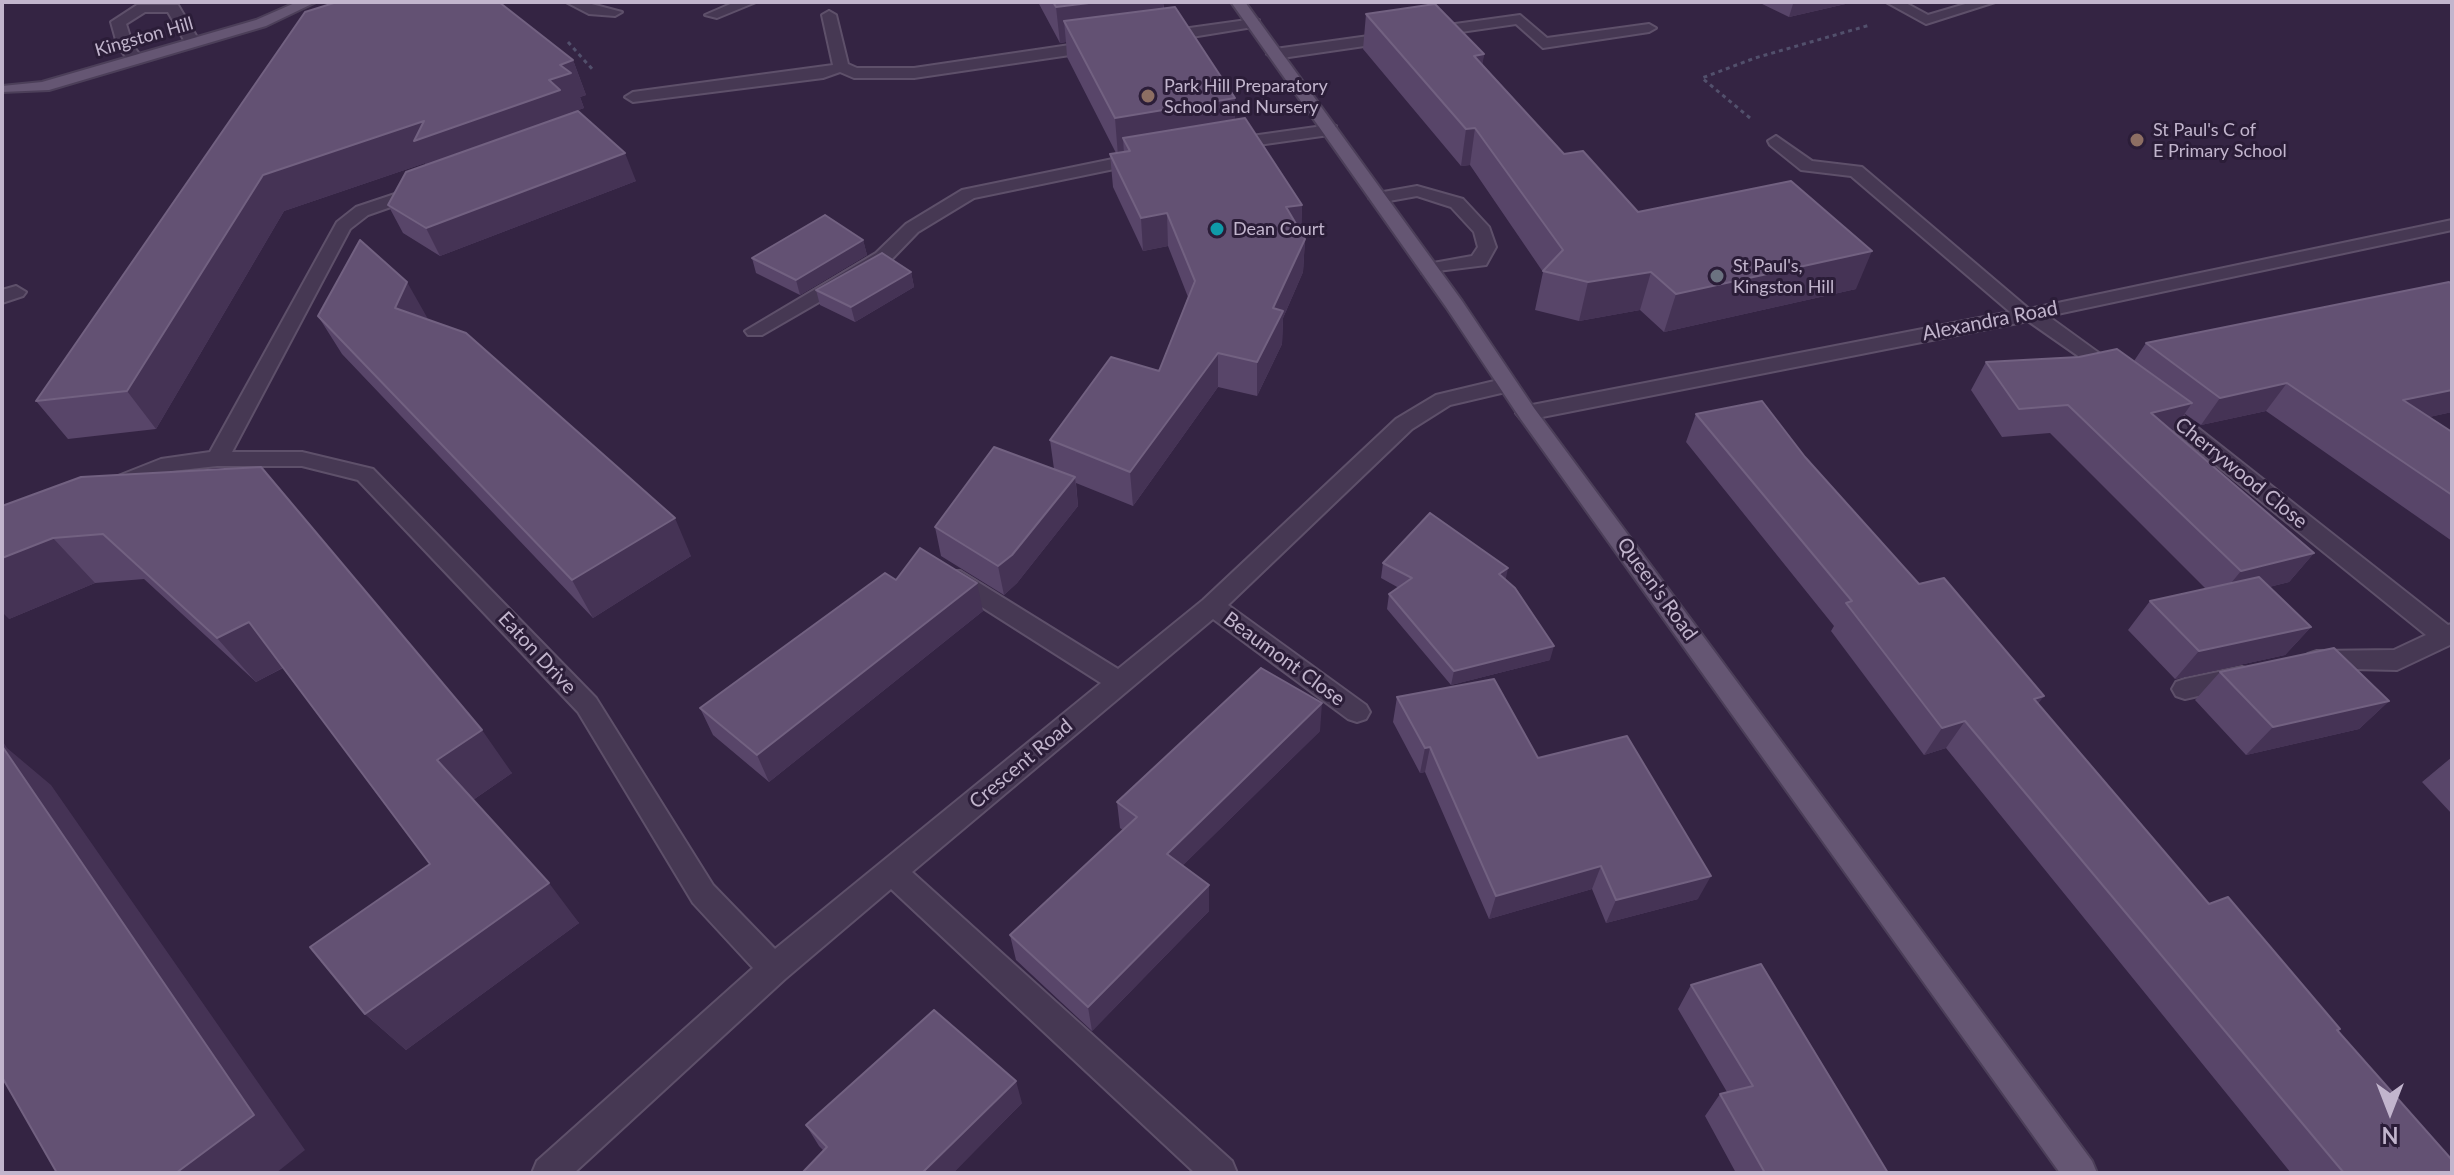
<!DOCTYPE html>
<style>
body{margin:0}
#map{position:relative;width:2454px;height:1175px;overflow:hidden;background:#342443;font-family:Lato,sans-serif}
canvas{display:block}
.frame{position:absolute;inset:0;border:4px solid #c2b5cd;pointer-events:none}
.north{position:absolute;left:2350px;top:1071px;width:80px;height:80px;-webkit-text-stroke:6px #2b1d38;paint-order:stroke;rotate:180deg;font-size:22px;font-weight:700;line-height:32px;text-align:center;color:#c2b5cd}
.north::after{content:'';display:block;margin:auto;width:28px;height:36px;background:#c2b5cd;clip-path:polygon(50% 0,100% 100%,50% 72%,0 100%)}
</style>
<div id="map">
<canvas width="2454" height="1175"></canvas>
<div class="frame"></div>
<div class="north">N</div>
</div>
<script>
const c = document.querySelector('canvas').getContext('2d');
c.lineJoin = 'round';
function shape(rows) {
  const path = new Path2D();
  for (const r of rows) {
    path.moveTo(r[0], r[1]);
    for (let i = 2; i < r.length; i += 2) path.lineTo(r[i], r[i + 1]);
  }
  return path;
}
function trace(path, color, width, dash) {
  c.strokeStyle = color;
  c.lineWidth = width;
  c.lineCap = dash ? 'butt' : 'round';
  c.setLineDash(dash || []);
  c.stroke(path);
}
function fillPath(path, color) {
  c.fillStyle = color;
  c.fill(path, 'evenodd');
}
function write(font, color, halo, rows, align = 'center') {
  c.font = font + ' Lato,sans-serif';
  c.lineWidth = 6;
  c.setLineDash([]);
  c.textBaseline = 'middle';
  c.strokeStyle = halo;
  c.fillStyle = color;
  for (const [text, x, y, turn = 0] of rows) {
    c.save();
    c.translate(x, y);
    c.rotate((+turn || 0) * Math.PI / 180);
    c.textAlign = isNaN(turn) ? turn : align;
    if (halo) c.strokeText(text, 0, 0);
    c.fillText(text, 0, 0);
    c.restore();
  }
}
const path = shape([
 [568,42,593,70],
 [1750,118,1702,78,1755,58,1870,25]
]);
const minor = shape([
 [566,2,584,2,622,12,615,16,589,14,566,2],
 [735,2,756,2,717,18,705,15,735,2],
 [1886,2,1904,2,1928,15,1972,2,1995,2,1926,24,1886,2],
 [137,5,178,5,201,44,188,47,168,12,145,12,126,24,133,46,144,60,131,63,118,47,111,22,137,5],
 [829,11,836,15,848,64,857,68,914,68,1097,41,1105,46,1097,51,914,78,854,78,840,72,823,78,633,102,625,97,633,92,833,65,822,15,829,11],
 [1520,15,1547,38,1649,24,1656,28,1649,32,1543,48,1516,24,1275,59,1267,54,1275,49,1520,15],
 [1254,19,1259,20,1259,26,1161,42,1153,37,1161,32,1254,19],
 [1330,125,1336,126,1336,134,1230,149,1222,144,1230,139,1330,125],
 [1776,136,1812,161,1862,167,2029,309,2452,220,2452,230,2048,316,2121,369,2124,374,2114,381,2028,321,1527,420,1520,418,1516,413,1527,406,2010,312,1851,176,1801,170,1770,145,1768,141,1776,136],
 [1142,153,1148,154,1148,162,974,198,918,232,890,261,762,335,748,335,745,331,876,253,906,224,962,190,1142,153],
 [419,186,425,187,425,195,368,215,350,229,232,452,302,452,373,469,596,698,713,885,775,949,1101,683,944,583,940,577,944,571,960,571,1118,669,1203,600,1396,419,1436,395,1507,378,1514,380,1517,385,1514,390,1450,405,1412,429,1228,605,1366,705,1370,712,1366,719,1357,722,1348,719,1213,619,912,872,1232,1161,1237,1173,1195,1173,891,889,785,979,574,1173,532,1173,537,1161,753,968,693,903,578,712,358,480,302,466,217,466,172,471,116,493,105,485,108,480,161,459,210,452,337,222,356,207,419,186],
 [1417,186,1463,199,1489,227,1496,247,1486,265,1422,273,1422,265,1472,256,1478,247,1474,232,1451,207,1417,196,1378,203,1369,198,1372,194,1417,186],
 [16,286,26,292,23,296,2,303,2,290,16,286],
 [2153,396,2160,398,2448,625,2452,624,2452,644,2397,670,2308,668,2304,661,2308,654,2317,651,2394,650,2426,635,2146,408,2143,403,2153,396],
 [2242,667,2251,670,2255,677,2251,684,2185,699,2176,696,2172,689,2176,682,2185,679,2242,667]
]);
const major = shape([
 [297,2,316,2,266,26,49,90,2,92,2,86,42,82,256,20,297,2],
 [1231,2,1245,2,1462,301,1534,408,2092,1161,2097,1173,2060,1173,1520,418,1446,307,1231,2]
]);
const wall = shape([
 [1038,2,1163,2,1164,8,1235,98,1235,120,1302,205,1301,232,1305,239,1303,272,1283,318,1282,344,1257,396,1218,387,1133,506,1076,483,1078,506,1017,583,1004,595,941,556,935,527,1054,469,1050,440,1159,371,1188,297,1168,246,1143,251,1113,187,1110,154,1116,153,1067,57,1066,42,1060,43],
 [1758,2,1854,2,1789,17],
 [305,12,573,60,586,95,580,97,584,108,570,113,636,181,440,256,403,233,388,205,426,165,425,163,284,211,156,429,68,439,36,401],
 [1366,14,1484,54,1482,64,1564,154,1638,212,1856,289,1664,332,1640,310,1579,321,1535,310,1543,272,1470,165,1461,166,1363,49],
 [863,240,867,255,800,295,756,273,752,258],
 [911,272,914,287,855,322,820,305,816,290],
 [2452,284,2452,412,2429,417,2452,432,2452,541,2266,411,2201,425,2185,414,2172,431,2314,553,2289,582,2269,587,2311,627,2285,655,2175,679,2128,630,2150,601,2206,589,2050,433,2002,437,1971,390,1986,362,2079,357,2134,361,2146,343],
 [318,316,428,319,691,556,593,618,342,354],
 [1696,414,1805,457,1919,584,2038,704,2209,904,2337,1031,2452,1173,2291,1173,1946,748,1924,755,1831,631,1834,626,1686,442],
 [81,477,512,773,473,800,579,923,406,1050,365,1014,430,864,283,668,256,682,144,579,95,583,9,619],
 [1383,563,1506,580,1550,660,1451,685,1387,609,1389,594,1399,588,1381,578],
 [896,580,983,611,769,782,713,735,700,708],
 [2220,672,2389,701,2359,729,2246,755,2195,700],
 [1397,697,1538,758,1698,899,1606,923,1592,889,1489,919,1425,772,1420,773,1393,722],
 [1320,731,1182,866,1209,911,1092,1031,1016,960,1010,935,1123,830,1120,828,1117,802],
 [2452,757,2452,814,2422,782],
 [1691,985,1888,1173,1736,1173,1705,1116,1720,1094,1727,1092,1678,1009],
 [1022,1103,953,1173,802,1173,824,1151,819,1146,806,1125]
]);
const shadedWall = shape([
 [1097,2,1163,2,1164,29,1064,21,1066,42,1060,43,1056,7],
 [1801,2,1854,2,1789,17,1793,4],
 [1484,54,1479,90,1474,56],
 [573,60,586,95,580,97,584,108,570,113,432,177,425,163,284,211,156,429,127,391,263,175,549,80,560,65],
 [1235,98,1235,135,1123,138,1124,154,1118,156,1115,118],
 [1475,128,1470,165,1461,166,1466,129],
 [625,153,636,181,440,256,426,228],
 [1302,205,1301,238,1286,207],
 [1167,213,1168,246,1143,251,1141,218],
 [1305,239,1303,272,1283,318,1282,344,1257,396,1257,362,1273,308],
 [863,240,867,255,800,295,796,280],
 [1872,251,1856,289,1664,332,1676,294],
 [911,272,914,287,855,322,851,307],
 [1651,272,1640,310,1579,321,1588,282],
 [407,282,428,319,395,308],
 [1218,353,1218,387,1133,506,1130,472],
 [2287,383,2266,411,2201,425,2220,398],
 [2452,390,2452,412,2380,428,2403,400],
 [2192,403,2172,432,2151,413],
 [1075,477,1078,506,1017,583,1004,595,998,566],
 [675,518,691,556,593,618,572,580],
 [53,538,95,583,9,619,2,612,2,558],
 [2314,553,2289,582,2217,600,2241,571],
 [1508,568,1505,583,1499,574],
 [977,583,983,611,769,782,757,755],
 [249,622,286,666,256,682,217,638],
 [2311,627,2285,655,2175,679,2199,651],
 [1554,646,1550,660,1451,685,1454,671],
 [2044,696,2024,723,2034,699],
 [2389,701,2359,729,2246,755,2273,727],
 [1322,703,1320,731,1168,880,1167,854],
 [1965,721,1946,748,1924,755,1942,728],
 [482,730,512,773,470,802,437,760],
 [2,740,7,748,51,785,305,1150,276,1173,176,1173,2,764],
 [1430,747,1425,772,1420,773,1425,748],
 [1601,866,1592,889,1489,919,1496,896],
 [1711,876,1698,899,1606,923,1616,900],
 [549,883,579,923,406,1050,365,1014],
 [1209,885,1209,911,1092,1031,1088,1007],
 [1016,1081,1022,1103,953,1173,922,1173]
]);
const building = shape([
 [337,2,499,2,573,60,560,65,571,73,549,80,560,90,414,141,424,121,263,175,127,391,36,401,305,12,337,2],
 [1053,2,1097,2,1056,7,1053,2],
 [1435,4,1484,54,1474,56,1564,154,1583,151,1638,212,1791,181,1872,251,1676,294,1651,272,1588,282,1543,271,1563,250,1475,128,1466,129,1366,14,1435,4],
 [1175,7,1235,98,1115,118,1064,21,1175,7],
 [578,111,625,153,426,228,388,205,406,172,578,111],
 [1245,118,1302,205,1286,207,1305,239,1273,308,1283,311,1257,362,1218,353,1130,472,1050,440,1111,357,1159,371,1195,281,1167,213,1141,218,1110,154,1130,151,1123,138,1245,118],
 [825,215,863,240,796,280,752,258,825,215],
 [360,240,407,282,395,308,466,333,675,518,572,580,318,316,360,240],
 [882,253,911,272,851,307,816,290,882,253],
 [2449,282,2452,284,2452,390,2403,400,2452,432,2452,495,2287,383,2220,398,2146,343,2449,282],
 [2117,349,2192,403,2151,413,2314,553,2241,571,2068,405,2019,409,1986,362,2079,357,2117,349],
 [1762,401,1805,457,1919,584,1944,578,2044,696,2034,699,2209,904,2228,897,2340,1029,2337,1030,2452,1160,2452,1173,2344,1173,1965,721,1942,728,1846,603,1852,601,1696,414,1762,401],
 [994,447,1075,477,1012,555,998,566,935,527,994,447],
 [261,467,482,730,437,760,549,883,365,1014,310,947,430,864,249,622,217,638,103,534,53,538,2,558,2,506,81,477,261,467],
 [1430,513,1508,568,1499,574,1515,588,1554,646,1454,671,1389,594,1412,578,1383,563,1430,513],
 [920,548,977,583,757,755,700,708,885,573,896,580,920,548],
 [2259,577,2311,627,2199,651,2150,601,2259,577],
 [2334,648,2389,701,2273,727,2220,672,2334,648],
 [1261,668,1322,703,1167,854,1209,885,1088,1007,1010,935,1137,817,1117,802,1261,668],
 [1494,679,1538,758,1627,736,1711,876,1616,900,1601,866,1496,896,1430,747,1425,748,1397,697,1494,679],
 [2,746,254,1115,176,1173,57,1173,2,1077,2,746],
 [1761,964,1888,1173,1765,1173,1720,1094,1753,1086,1691,985,1761,964],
 [934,1010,1016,1081,922,1173,802,1173,827,1147,806,1125,934,1010]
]);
const markers = [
 [1148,96,8,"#8d6e63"],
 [2137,140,8,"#8d6e63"],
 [1217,229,8,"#0f9aa8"],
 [1717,276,8,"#6b7280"]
];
const farStreetnames = [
 ["Kingston Hill",144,37,-16]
];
const farPoinames = [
 ["Park Hill Preparatory",1164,86],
 ["School and Nursery",1164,107],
 ["St Paul's C of",2153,130],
 ["E Primary School",2153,151],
 ["Dean Court",1233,229],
 ["St Paul's,",1733,266],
 ["Kingston Hill",1733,287]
];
const streetNames = [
 ["Alexandra Road",1990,321,-11],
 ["Cherrywood Close",2241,473,39],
 ["Queen's Road",1657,589,54],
 ["Eaton Drive",537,653,47],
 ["Beaumont Close",1284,659,36],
 ["Crescent Road",1021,764,-40]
];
trace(minor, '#5e506a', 4);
trace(major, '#4c3f59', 4);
trace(path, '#52506c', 3, [4, 4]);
fillPath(minor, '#463853');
fillPath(major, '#655673');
fillPath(wall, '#584569');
fillPath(shadedWall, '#453355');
fillPath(building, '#635173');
trace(building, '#726181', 2);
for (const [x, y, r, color] of markers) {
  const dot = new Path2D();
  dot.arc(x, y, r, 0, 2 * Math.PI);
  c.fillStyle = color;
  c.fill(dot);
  trace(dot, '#2b1d38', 3);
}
write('18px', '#c2b5cd', '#2b1d38', farStreetnames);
write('18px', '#c2b5cd', '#2b1d38', farPoinames, 'left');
write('20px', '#c2b5cd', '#2b1d38', streetNames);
</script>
